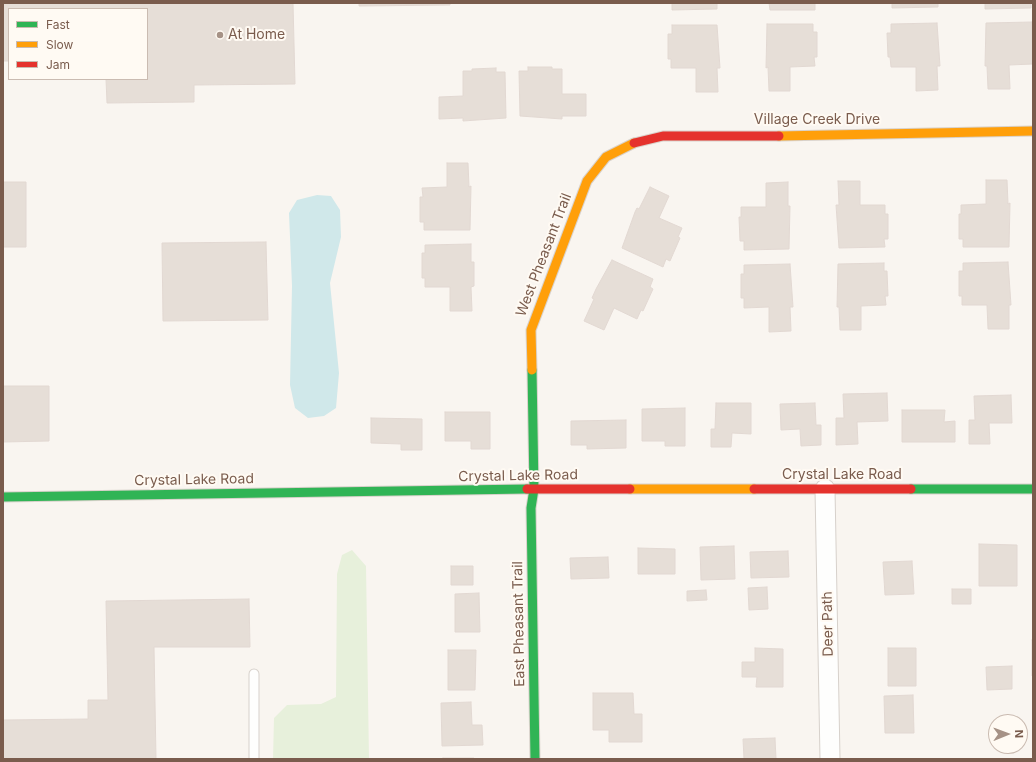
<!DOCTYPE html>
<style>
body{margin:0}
#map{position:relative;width:1036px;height:762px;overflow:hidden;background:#f9f5f0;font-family:Inter,sans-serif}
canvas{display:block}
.frame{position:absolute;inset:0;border:4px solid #7a5c4d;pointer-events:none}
.legend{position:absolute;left:8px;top:8px;width:140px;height:72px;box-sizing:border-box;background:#fffaf3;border:1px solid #cabbb1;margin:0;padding:5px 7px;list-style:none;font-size:12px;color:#7a5c4d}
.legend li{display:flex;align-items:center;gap:8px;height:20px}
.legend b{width:20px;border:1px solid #cabbb1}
.north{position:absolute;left:988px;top:714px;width:40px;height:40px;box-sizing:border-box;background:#fffaf3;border:1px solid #cabbb1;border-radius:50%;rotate:89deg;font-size:11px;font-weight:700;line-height:16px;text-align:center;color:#7a5c4d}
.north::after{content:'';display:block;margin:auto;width:14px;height:18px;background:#a69286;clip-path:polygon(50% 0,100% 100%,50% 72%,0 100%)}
</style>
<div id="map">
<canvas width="1036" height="762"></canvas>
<div class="frame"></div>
<ul class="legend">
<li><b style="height:5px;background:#30b455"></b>Fast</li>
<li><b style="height:5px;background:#ff9f0a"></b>Slow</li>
<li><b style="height:5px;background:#e5322d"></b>Jam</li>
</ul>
<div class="north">N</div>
</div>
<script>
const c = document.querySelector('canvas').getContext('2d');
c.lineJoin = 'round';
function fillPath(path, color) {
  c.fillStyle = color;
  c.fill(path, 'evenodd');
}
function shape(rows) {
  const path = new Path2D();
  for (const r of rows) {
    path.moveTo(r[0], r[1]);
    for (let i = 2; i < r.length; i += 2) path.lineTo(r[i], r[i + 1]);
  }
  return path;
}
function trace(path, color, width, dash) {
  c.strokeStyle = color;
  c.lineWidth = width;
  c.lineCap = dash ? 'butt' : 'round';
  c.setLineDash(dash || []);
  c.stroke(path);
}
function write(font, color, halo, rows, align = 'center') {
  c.font = font + ' Inter,sans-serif';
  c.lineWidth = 4;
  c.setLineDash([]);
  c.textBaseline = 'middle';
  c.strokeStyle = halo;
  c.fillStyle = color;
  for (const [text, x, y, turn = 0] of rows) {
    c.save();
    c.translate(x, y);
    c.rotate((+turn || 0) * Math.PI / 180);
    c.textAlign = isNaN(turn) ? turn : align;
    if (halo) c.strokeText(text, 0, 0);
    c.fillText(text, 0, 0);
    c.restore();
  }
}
const green = shape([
 [352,550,366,566,369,759,273,759,274,718,287,705,321,704,336,697,337,574,342,555]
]);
const water = shape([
 [317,195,331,196,340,210,341,237,330,283,339,373,336,408,324,416,308,418,295,408,290,385,292,286,289,213,297,200]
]);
const building = shape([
 [3,3,293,3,295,84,194,85,194,102,107,103,106,79,147,79,147,9,9,9,9,61,3,61,3,3],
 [359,3,450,3,450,5,359,6,359,3],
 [672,3,717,3,717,9,672,10,672,3],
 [769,3,815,3,815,10,770,10,769,3],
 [892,3,938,3,938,7,892,8,892,3],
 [985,3,1031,3,1031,8,985,9,985,3],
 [1032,22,1033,64,1009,65,1010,89,988,89,987,66,985,66,986,23,1032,22],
 [937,23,940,66,937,66,938,90,916,91,916,67,891,67,890,57,888,57,887,33,891,33,891,24,937,23],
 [767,24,813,24,813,32,817,32,817,57,814,57,815,66,790,67,790,91,769,91,768,67,766,68,767,24],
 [672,25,717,25,720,68,717,68,718,92,696,92,696,68,671,68,671,59,668,59,668,34,672,34,672,25],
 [528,67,552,67,552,69,562,69,562,94,586,94,586,116,562,116,562,119,520,116,519,71,528,71,528,67],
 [496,68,496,72,505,72,506,118,463,121,463,118,439,119,439,97,463,96,463,71,472,71,472,69,496,68],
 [447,163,468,163,469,187,471,186,470,230,424,230,424,222,420,222,420,197,423,197,422,188,447,187,447,163],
 [986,180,1007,180,1008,204,1010,203,1009,247,963,247,963,239,959,239,959,214,961,214,961,205,986,204,986,180],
 [838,181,860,181,860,205,885,205,885,214,888,214,888,239,884,239,885,247,839,248,836,205,839,205,838,181],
 [3,182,26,182,26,247,3,247,3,182],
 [788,182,788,206,790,206,789,249,744,250,744,241,740,241,739,217,741,217,741,207,766,207,766,183,788,182],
 [650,187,669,196,659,218,682,228,678,237,680,238,670,261,666,259,663,267,622,248,635,212,637,208,639,209,650,187],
 [266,242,268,320,163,321,162,243,266,242],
 [471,244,471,262,474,262,474,286,471,287,472,311,450,311,450,287,425,287,425,278,422,278,422,253,425,253,425,245,471,244],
 [612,260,653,279,650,287,653,289,643,311,641,310,637,319,614,308,604,330,584,321,594,299,592,298,596,289,612,260],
 [1008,262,1011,305,1009,305,1009,329,988,329,987,305,962,305,962,296,959,296,959,271,963,271,963,263,1008,262],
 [884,263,884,271,887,271,888,296,885,296,886,305,861,306,861,330,840,330,839,307,837,307,838,264,884,263],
 [790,264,793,307,790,307,791,331,769,332,769,307,744,308,744,298,741,298,741,274,744,274,744,265,790,264],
 [3,386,49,386,49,441,3,442,3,386],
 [887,393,888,421,857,422,858,444,836,445,836,418,844,418,843,394,887,393],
 [1011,395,1012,423,989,423,990,444,969,444,969,420,975,420,974,396,1011,395],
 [716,403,751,403,751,434,732,433,731,447,711,447,711,429,715,429,716,403],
 [815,403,816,425,821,425,821,445,801,446,800,429,781,430,780,404,815,403],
 [685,408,685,446,665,446,665,441,642,441,642,409,685,408],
 [902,410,945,410,944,422,955,421,955,442,902,442,902,410],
 [445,412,490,412,490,449,471,449,471,441,445,441,445,412],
 [371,418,422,419,422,450,401,450,401,444,371,443,371,418],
 [626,420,626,448,587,449,587,445,571,445,571,421,626,420],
 [979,544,1017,545,1017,586,979,586,979,544],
 [734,546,735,579,701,580,700,547,734,546],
 [638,548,675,549,675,574,638,574,638,548],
 [788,551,789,577,751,578,750,552,788,551],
 [608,557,609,578,571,579,570,558,608,557],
 [912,561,914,594,885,595,883,562,912,561],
 [451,566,473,566,473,585,451,585,451,566],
 [767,587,768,609,749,610,748,588,767,587],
 [952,589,971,589,971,604,952,604,952,589],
 [706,590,707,600,687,601,687,591,706,590],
 [479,593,480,632,455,632,455,594,479,593],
 [249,599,250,647,154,647,156,759,3,759,3,720,88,719,88,700,108,700,106,601,249,599],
 [1032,640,1033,640,1033,676,1032,676,1032,640],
 [755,648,783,649,783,687,756,687,757,677,742,677,742,662,755,662,755,648],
 [888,648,916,648,916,686,888,686,888,648],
 [448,650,476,650,475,690,448,690,448,650],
 [1012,666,1012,689,987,690,986,667,1012,666],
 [593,693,633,693,634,714,642,714,642,742,609,742,609,730,593,730,593,693],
 [913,695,914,733,885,733,884,696,913,695],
 [471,702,472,725,482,725,483,745,442,746,441,703,471,702],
 [775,738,776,759,744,759,743,739,775,738],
 [443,758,474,758,474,759,443,759,443,758]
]);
const lane = shape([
 [254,674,254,759]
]);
const street = shape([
 [825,489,830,759]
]);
const fast = shape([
 [532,370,534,489,531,508,535,759],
 [911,489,1033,489],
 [3,497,527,489]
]);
const slow = shape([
 [779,136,1033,131],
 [532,370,531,330,587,181,606,157,634,143],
 [630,489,754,489]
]);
const jam = shape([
 [634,143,663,136,779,136],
 [527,489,630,489],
 [754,489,911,489]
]);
const markers = [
 [220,35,4,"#a69286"]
];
const poiNames = [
 ["At Home",228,35]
];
const streetNames = [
 ["Village Creek Drive",817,120],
 ["West Pheasant Trail",544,255,-69],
 ["Crystal Lake Road",842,475],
 ["Crystal Lake Road",518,476,-1],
 ["Crystal Lake Road",194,480,-1],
 ["East Pheasant Trail",519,624,-91],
 ["Deer Path",828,624,-91]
];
fillPath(green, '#e7f0db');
fillPath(water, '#d0e8ea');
fillPath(building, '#e6ded7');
trace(building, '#e2d8d2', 1);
trace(lane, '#d7d1cb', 11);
trace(street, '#d7d1cb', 21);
trace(fast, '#d9d2cb', 11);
trace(slow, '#d9d2cb', 11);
trace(jam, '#d9d2cb', 11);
trace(lane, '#fefefd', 9);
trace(street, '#fefefd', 19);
trace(fast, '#30b455', 9);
trace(slow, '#ff9f0a', 9);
trace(jam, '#e5322d', 9);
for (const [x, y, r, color] of markers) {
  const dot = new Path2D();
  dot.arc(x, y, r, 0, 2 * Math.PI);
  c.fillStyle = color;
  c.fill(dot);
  trace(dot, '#fffaf3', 1.5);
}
write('14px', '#7a5c4d', '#fffaf3', poiNames, 'left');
write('14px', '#7a5c4d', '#fffaf3', streetNames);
</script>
